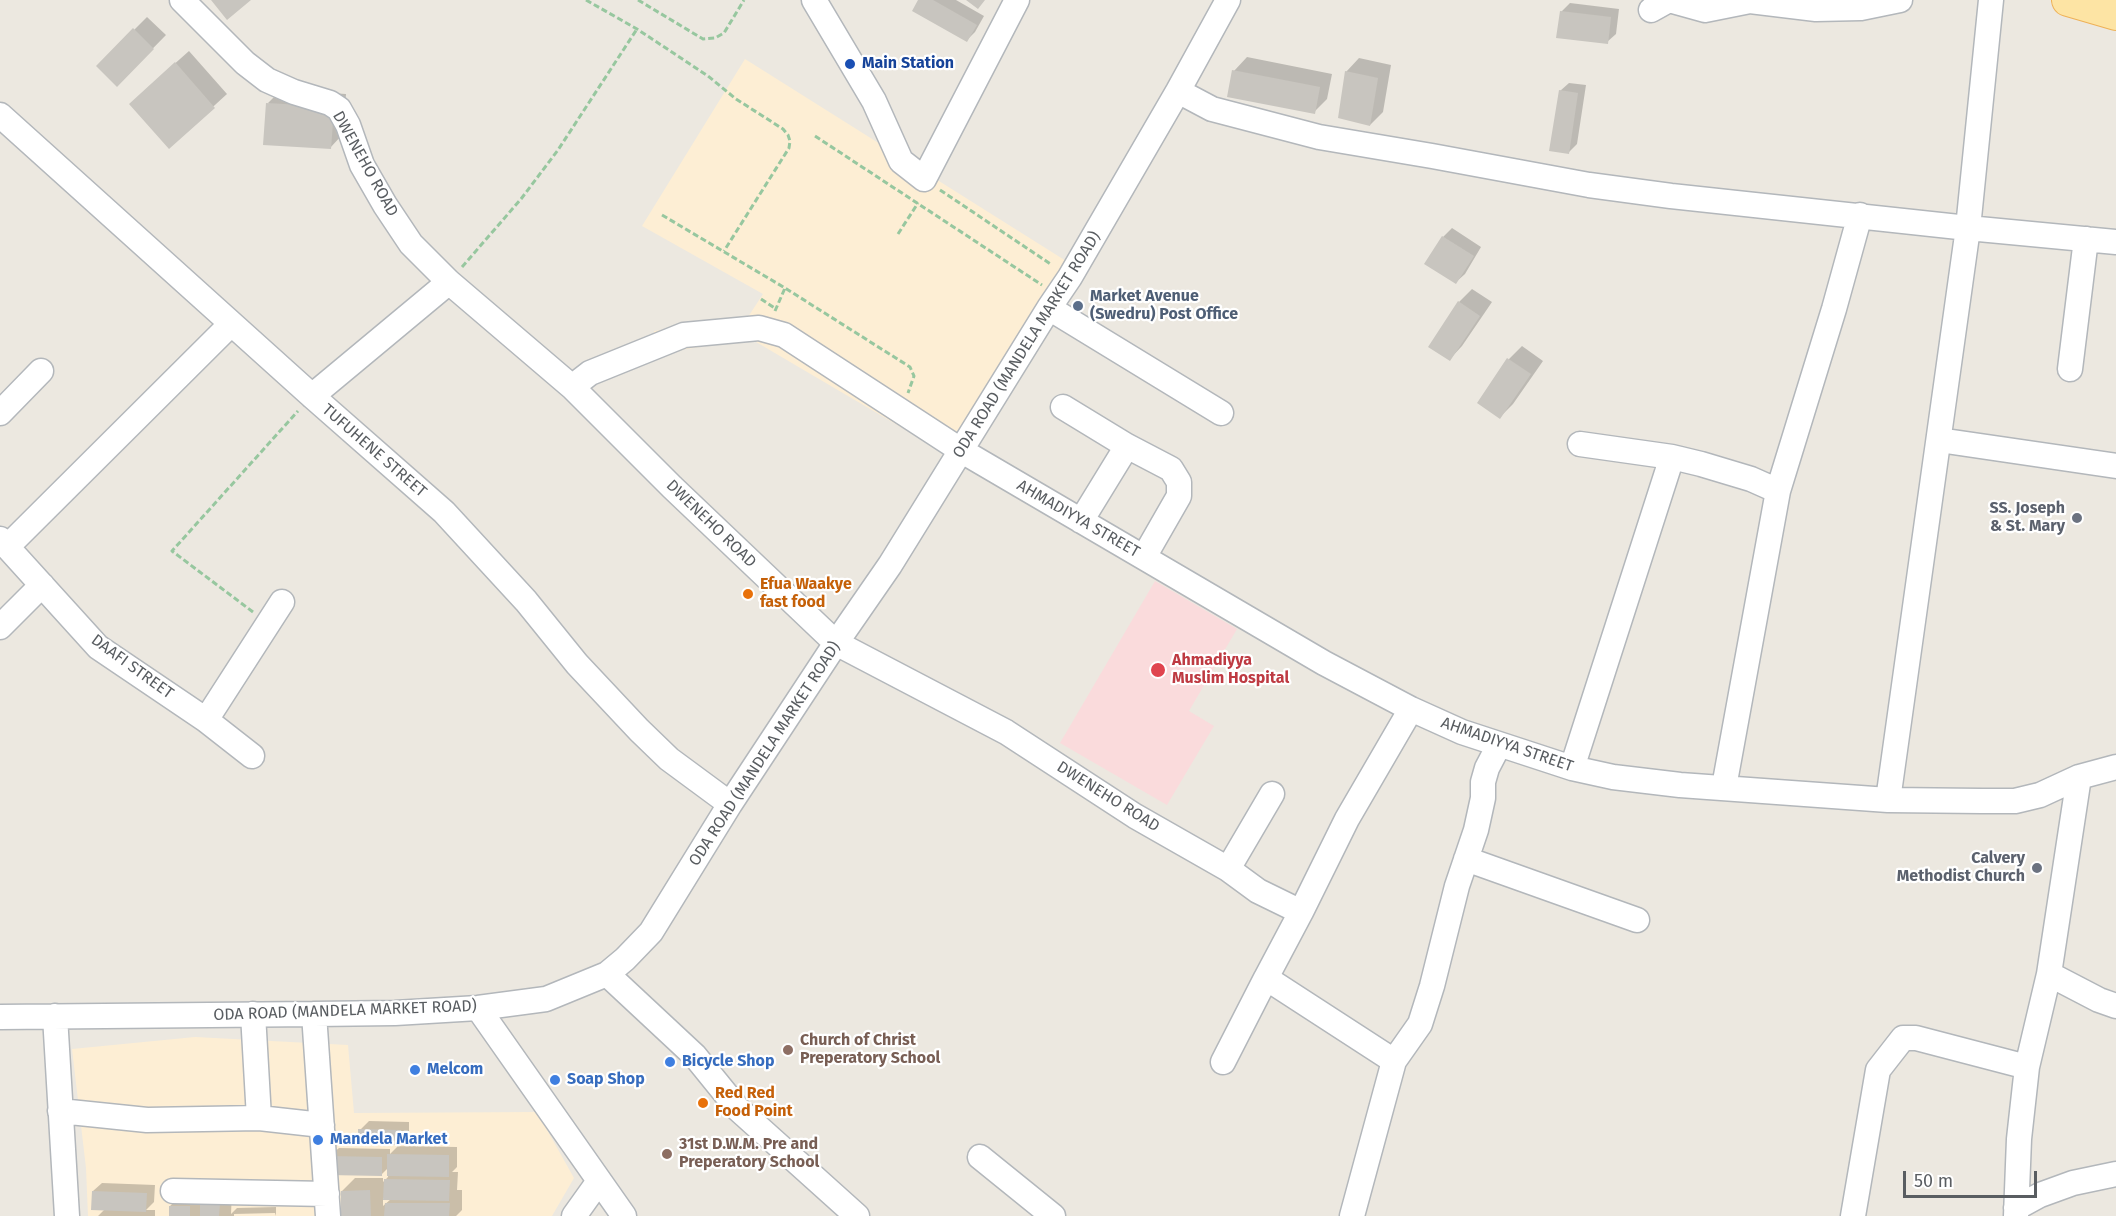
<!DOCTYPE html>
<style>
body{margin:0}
#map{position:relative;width:2116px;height:1216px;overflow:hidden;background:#ece8e0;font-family:"Fira Sans",sans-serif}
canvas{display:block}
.scale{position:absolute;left:1903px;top:1171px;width:134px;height:27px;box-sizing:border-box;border:3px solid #595d61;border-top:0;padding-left:8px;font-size:18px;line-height:21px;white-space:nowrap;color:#595d61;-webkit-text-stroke:4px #fff;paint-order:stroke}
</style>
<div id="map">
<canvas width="2116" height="1216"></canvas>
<div class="scale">50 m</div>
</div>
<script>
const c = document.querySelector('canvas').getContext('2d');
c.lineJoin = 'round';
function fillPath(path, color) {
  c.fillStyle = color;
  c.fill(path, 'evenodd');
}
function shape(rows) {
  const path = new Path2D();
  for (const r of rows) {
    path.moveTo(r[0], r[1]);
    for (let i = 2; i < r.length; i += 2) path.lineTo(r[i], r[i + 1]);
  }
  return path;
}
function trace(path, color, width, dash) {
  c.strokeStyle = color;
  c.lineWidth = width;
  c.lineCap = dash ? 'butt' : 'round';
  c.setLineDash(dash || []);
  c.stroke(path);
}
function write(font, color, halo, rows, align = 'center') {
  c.font = font + ' "Fira Sans",sans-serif';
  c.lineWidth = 4.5;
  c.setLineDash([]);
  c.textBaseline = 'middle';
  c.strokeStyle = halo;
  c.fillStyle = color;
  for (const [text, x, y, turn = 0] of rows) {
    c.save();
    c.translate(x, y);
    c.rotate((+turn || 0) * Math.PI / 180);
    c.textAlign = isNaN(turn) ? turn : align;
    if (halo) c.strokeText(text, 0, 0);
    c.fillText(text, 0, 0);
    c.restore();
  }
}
const commercial = shape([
 [745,59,1082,271,962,463,751,339,655,354,654,331,748,317,763,294,642,226],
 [195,1037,348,1045,354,1113,537,1112,574,1178,552,1216,88,1216,86,1168,72,1049]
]);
const medical = shape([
 [1155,581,1237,629,1189,711,1214,726,1167,805,1060,743]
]);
const shadow = shape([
 [920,0,956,0,984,16,975,32,967,40],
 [1570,3,1619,9,1616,34,1607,42,1561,12],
 [147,17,166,35,117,85,98,66],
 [189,51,227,94,169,147,144,91],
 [1247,57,1332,74,1327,99,1314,112,1234,71],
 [1359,58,1391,65,1383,112,1370,125,1346,72],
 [1569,83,1586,85,1577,144,1568,153,1560,91],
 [281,90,346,94,343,134,330,148,268,103],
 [1452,228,1481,247,1465,274,1456,282,1426,263,1443,237],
 [1472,289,1492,302,1462,346,1449,360,1459,302],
 [1522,346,1543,361,1513,404,1500,417,1509,359],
 [369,1121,409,1122,409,1135,397,1146,457,1147,457,1167,452,1172,458,1172,457,1190,462,1190,462,1210,456,1216,342,1216,342,1191,355,1178,383,1178,383,1182,388,1177,389,1167,381,1175,330,1156,339,1148,390,1149,390,1154,400,1144,360,1130],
 [383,1198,391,1199,383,1206],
 [102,1183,155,1185,154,1202,146,1210,155,1210,155,1216,98,1216,105,1209,93,1191],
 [232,1191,231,1214,237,1208,276,1207,276,1216,275,1213,234,1214,234,1216,170,1216,170,1206,184,1193]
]);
const building = shape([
 [211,0,251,0,227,20],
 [918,0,933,0,977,25,967,42,912,11],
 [966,0,985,0,978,9],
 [1560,11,1611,17,1608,44,1556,38],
 [133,28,154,49,117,87,96,66],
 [175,62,215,108,169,149,129,104],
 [1232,70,1320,87,1315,114,1227,97],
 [1345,71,1378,78,1370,126,1338,118],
 [1559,90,1578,93,1569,154,1549,151],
 [266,103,334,107,331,149,263,145],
 [1442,236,1474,256,1456,284,1424,264],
 [1458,301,1480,316,1450,361,1428,347],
 [1507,358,1531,374,1500,419,1477,403],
 [358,1129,401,1130,401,1145,358,1144],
 [387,1154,449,1155,449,1177,387,1176],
 [329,1156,382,1157,382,1176,328,1175],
 [384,1179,450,1180,449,1201,383,1200],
 [370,1190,371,1216,341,1216,341,1191],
 [92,1191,147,1193,146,1212,91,1210],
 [385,1203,450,1203,449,1216,384,1216],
 [200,1204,220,1204,219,1216,200,1216],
 [169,1206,190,1206,190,1216,169,1216]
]);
const path = shape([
 [586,0,637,29,708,76,736,99,783,129,788,135,790,141,789,148,724,251],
 [638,0,703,39,715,38,724,33,744,0],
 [815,136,1042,285],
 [940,190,1052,265],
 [662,215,785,288,910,367,914,376,908,393],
 [898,234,918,203],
 [462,267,521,199,558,150,637,29],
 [761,299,776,309],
 [775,311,785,288],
 [253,612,172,551,298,411]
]);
const minor = shape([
 [182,0,245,63,267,80,294,92,330,103,339,109,348,125,362,165,385,205,411,244,449,282,572,387,672,487,836,643,1006,732,1135,816,1228,869,1258,891,1301,912,1266,978,1394,1061],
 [814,0,874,101,901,161,924,179,1017,0],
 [1991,0,1968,228,2116,242],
 [1651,10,1669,0,1705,10,1750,1,1816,9,1861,8,1900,0],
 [1178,91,1212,109,1319,137,1432,156,1589,185,1671,196,1968,228,1888,800],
 [0,115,312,396,444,512,526,601,577,664,639,730,669,759,730,804],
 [1049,308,1221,413],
 [2070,369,2086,239],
 [572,387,590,373,684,335,759,328,784,335,962,451,1324,663,1411,709,1462,732,1572,768,1613,777,1680,785,1888,800,1982,801,2015,801,2040,795,2079,777,2116,767],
 [312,396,449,282],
 [1063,407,1127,446,1171,469,1179,482,1179,496,1144,557],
 [0,413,41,371],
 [1939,440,2116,466],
 [1580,444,1672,457,1701,464,1751,479,1778,491],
 [1081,521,1127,446],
 [0,539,98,647,206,720,252,756],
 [8,546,231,324],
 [0,627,42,585],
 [206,720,282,602],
 [1572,768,1672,457],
 [1724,787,1778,491,1834,309,1860,215],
 [1466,859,1637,920],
 [1228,869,1272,794],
 [1301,912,1347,819,1411,709],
 [607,974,695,1056,738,1109,857,1216],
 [2049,974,2099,1000,2116,1006],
 [478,1008,624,1216],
 [253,1014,259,1118],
 [314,1014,328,1216],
 [55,1016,67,1216],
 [0,1017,314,1014,395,1013,478,1008,546,999,607,974,625,959,651,932,730,804,836,643,890,565,1049,308,1070,277,1178,91,1228,0],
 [1223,1062,1266,978],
 [60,1111,147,1120,259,1118,322,1125],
 [980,1157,1053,1216],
 [173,1191,327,1194],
 [2016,1208,2040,1195,2073,1183,2116,1174],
 [574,1216,599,1181],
 [1352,1216,1394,1061,1420,1024,1432,986,1457,886,1476,830,1483,798,1483,782,1487,768,1499,745],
 [1853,1216,1878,1070,1903,1038,1916,1038,2027,1067],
 [2016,1216,2019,1139,2027,1067,2049,974,2079,777]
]);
const major = shape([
 [2068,0,2116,14]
]);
const markers = [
 [850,64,6,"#1a4fb4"],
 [1078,306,6,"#5c6f8a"],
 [2077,518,6,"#6b7280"],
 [748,594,6,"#e8710a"],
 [1158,670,8,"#e0444e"],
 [2037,868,6,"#6b7280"],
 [788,1050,6,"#8d6e63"],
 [670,1062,6,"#3f7fe0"],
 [415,1070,6,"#3f7fe0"],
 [555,1080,6,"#3f7fe0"],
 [703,1103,6,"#e8710a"],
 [318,1140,6,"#3f7fe0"],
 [667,1154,6,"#8d6e63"]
];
const transitNames = [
 ["Main Station",862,64]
];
const streetNames = [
 ["DWENEHO ROAD",365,164,61],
 ["ODA ROAD (MANDELA MARKET ROAD)",1027,345,-58],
 ["TUFUHENE STREET",374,451,41],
 ["AHMADIYYA STREET",1078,519,30],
 ["DWENEHO ROAD",711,524,44],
 ["DAAFI STREET",132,667,36],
 ["AHMADIYYA STREET",1507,745,19],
 ["ODA ROAD (MANDELA MARKET ROAD)",765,754,-57],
 ["DWENEHO ROAD",1108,797,32],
 ["ODA ROAD (MANDELA MARKET ROAD)",345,1011,-2]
];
const serviceNames = [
 ["Market Avenue",1090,297],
 ["(Swedru) Post Office",1090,315]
];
const worshipNames = [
 ["SS. Joseph",2065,509],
 ["& St. Mary",2065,527],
 ["Calvery",2025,859],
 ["Methodist Church",2025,877]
];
const foodNames = [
 ["Efua Waakye",760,585],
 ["fast food",760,603],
 ["Red Red",715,1094],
 ["Food Point",715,1112]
];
const healthNames = [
 ["Ahmadiyya",1172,661],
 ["Muslim Hospital",1172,679]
];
const educationNames = [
 ["Church of Christ",800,1041],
 ["Preperatory School",800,1059],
 ["31st D.W.M. Pre and",679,1145],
 ["Preperatory School",679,1163]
];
const shopNames = [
 ["Bicycle Shop",682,1062],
 ["Melcom",427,1070],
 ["Soap Shop",567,1080],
 ["Mandela Market",330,1140]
];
fillPath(commercial, '#fdeed4');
fillPath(medical, '#fadbdc');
fillPath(shadow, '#0003');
fillPath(building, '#c8c5bf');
trace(minor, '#b3b7bb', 27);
trace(major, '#eeb157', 34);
trace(path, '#97c79f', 3, [6, 3]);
trace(minor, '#fff', 24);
trace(major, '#fde4a4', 32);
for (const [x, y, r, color] of markers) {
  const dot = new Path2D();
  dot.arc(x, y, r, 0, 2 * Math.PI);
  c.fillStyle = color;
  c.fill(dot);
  trace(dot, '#fff', 2);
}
write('bold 16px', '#164399', '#fff', transitNames, 'left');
write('16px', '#595d61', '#fff', streetNames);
write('bold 16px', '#4e5e75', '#fff', serviceNames, 'left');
write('bold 16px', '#5b616d', '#fff', worshipNames, 'right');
write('bold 16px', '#c56008', '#fff', foodNames, 'left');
write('bold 16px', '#be3a42', '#fff', healthNames, 'left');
write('bold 16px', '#785e54', '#fff', educationNames, 'left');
write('bold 16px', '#366cbe', '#fff', shopNames, 'left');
</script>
